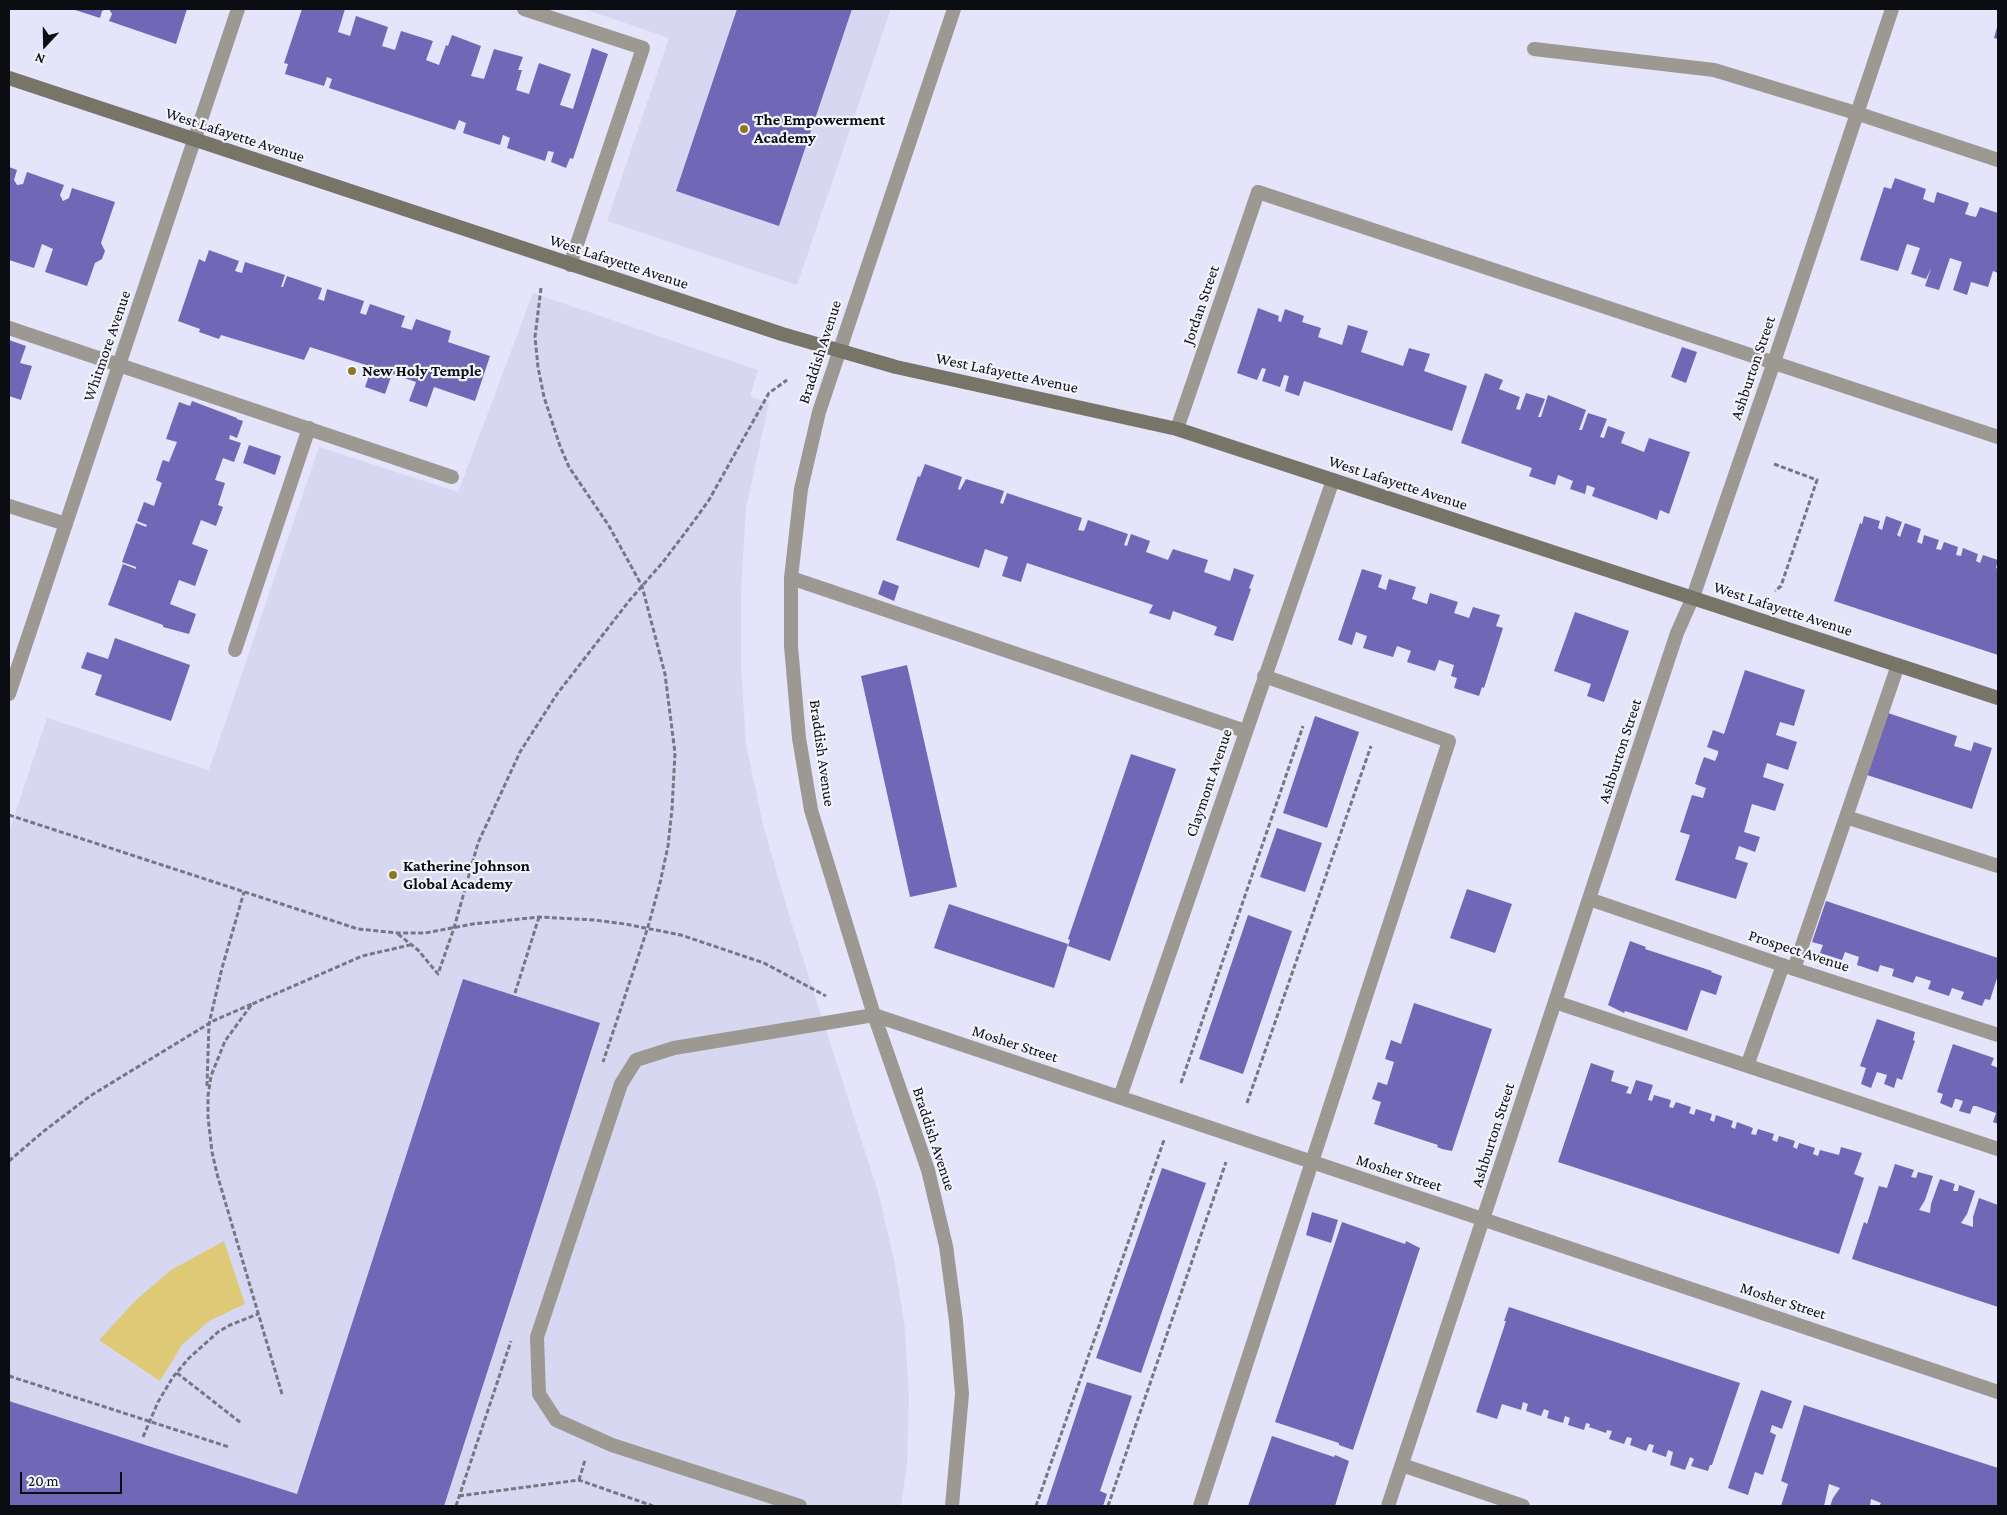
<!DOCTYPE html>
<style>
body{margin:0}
#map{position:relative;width:2007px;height:1515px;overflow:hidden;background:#e5e4fa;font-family:"Crimson Pro",serif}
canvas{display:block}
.frame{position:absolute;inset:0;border:10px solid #0c0c13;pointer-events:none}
.north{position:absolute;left:20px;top:20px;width:50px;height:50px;-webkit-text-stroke:4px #f3f3fc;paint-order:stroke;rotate:201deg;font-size:14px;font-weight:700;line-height:20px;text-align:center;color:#0c0c13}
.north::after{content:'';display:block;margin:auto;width:18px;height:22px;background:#0c0c13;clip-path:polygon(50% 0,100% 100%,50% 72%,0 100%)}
.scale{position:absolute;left:20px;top:1472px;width:102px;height:22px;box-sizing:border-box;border:2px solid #0c0c13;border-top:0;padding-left:6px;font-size:15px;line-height:18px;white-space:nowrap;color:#0c0c13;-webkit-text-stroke:4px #f3f3fc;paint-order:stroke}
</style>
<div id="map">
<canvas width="2007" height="1515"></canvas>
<div class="frame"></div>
<div class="north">N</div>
<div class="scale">20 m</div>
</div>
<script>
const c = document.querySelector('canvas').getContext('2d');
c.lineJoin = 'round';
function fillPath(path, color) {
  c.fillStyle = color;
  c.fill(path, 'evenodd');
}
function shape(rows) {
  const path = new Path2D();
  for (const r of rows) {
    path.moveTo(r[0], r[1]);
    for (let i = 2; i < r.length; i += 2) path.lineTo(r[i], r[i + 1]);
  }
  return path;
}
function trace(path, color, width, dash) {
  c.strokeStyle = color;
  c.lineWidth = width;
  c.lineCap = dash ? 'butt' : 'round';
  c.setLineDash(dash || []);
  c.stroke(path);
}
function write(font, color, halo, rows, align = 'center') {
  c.font = font + ' "Crimson Pro",serif';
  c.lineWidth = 4.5;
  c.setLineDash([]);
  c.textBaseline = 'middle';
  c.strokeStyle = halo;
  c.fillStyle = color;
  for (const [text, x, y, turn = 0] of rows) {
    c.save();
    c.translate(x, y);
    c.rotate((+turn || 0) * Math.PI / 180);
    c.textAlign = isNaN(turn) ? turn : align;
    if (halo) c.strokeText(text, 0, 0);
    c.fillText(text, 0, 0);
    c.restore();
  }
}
const built = shape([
 [584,9,891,9,797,285,607,221,669,38],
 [533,293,758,370,750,396,769,403,746,508,741,592,741,665,746,744,763,825,790,918,879,1195,894,1260,905,1328,909,1399,907,1464,901,1506,9,1506,9,832,47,718,209,770,319,447,458,492]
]);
const green = shape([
 [224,1241,245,1304,209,1321,182,1345,160,1381,99,1340,135,1301,171,1270]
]);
const building = shape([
 [72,9,106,9,102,11,100,18],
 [109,9,187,9,176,44,109,21,112,14],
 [302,9,345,9,338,32,350,36,356,16,388,27,382,46,395,50,401,31,433,41,426,60,439,65,446,45,448,46,452,35,481,46,471,76,484,79,494,49,523,57,518,70,522,70,516,90,529,94,539,63,571,74,560,105,573,109,592,48,608,54,573,159,570,158,566,168,551,162,554,152,548,151,545,161,507,148,510,138,503,135,500,145,463,133,466,123,459,120,455,130,329,88,332,79,327,77,324,86,285,74,288,64,284,63],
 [737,9,852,9,779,226,676,191],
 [1998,24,1998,39,1994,38],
 [9,167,17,170,14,180,17,185,23,184,27,172,64,185,60,195,63,201,69,198,72,188,115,202,101,243,105,251,102,259,95,263,87,286,45,272,53,249,42,244,34,268,9,260],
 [1895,178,1926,189,1923,199,1928,201,1934,203,1937,192,1969,203,1965,214,1971,216,1976,217,1980,207,1998,213,1998,273,1993,271,1988,287,1971,282,1967,295,1953,290,1962,262,1950,258,1939,290,1925,286,1931,268,1926,279,1911,274,1920,248,1907,244,1898,271,1860,260,1884,187,1891,189],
 [209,250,239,261,235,271,242,273,245,262,285,275,281,287,283,287,287,276,322,288,318,299,324,301,327,289,364,301,360,313,366,315,370,304,405,316,401,327,412,330,416,319,451,331,448,342,490,356,475,401,434,387,427,407,409,401,416,382,392,374,385,394,365,387,372,367,310,347,304,360,221,335,219,339,199,332,200,329,178,321,199,259,205,262],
 [1258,308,1279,316,1278,321,1281,322,1285,309,1304,316,1302,322,1321,328,1318,337,1342,345,1348,325,1368,331,1361,352,1403,366,1409,348,1430,354,1424,371,1467,386,1452,431,1304,381,1299,396,1285,391,1289,376,1284,375,1280,387,1262,381,1266,369,1262,368,1257,380,1237,373],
 [9,340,26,346,20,363,32,366,21,400,9,396],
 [1682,347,1697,352,1686,383,1671,377],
 [1485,373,1503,380,1499,389,1520,397,1516,409,1520,410,1526,393,1545,399,1538,417,1541,417,1548,395,1586,410,1579,430,1582,430,1588,413,1607,419,1600,437,1604,438,1608,426,1625,432,1621,443,1644,452,1649,438,1690,452,1669,514,1660,510,1657,520,1645,515,1592,496,1595,488,1587,485,1585,494,1570,489,1573,481,1558,475,1555,485,1529,476,1532,468,1461,443],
 [192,401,237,418,237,419,243,421,237,438,230,435,229,439,241,443,234,462,223,458,215,480,225,483,218,505,223,507,216,526,201,520,192,544,208,550,195,586,179,580,170,604,196,614,189,634,163,627,163,625,108,605,123,564,136,569,136,567,122,562,136,523,146,527,147,525,137,521,144,502,154,506,162,483,156,480,162,462,163,460,169,462,177,442,166,439,179,402,190,406],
 [249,445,281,456,275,475,243,463],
 [925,464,962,477,958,489,960,490,966,479,1004,491,1000,503,1003,504,1007,493,1082,518,1078,530,1084,531,1088,520,1128,534,1124,545,1127,546,1131,534,1150,541,1146,552,1168,560,1173,549,1208,560,1204,572,1230,581,1234,568,1254,575,1249,588,1251,589,1233,641,1214,635,1217,627,1215,626,1173,611,1170,620,1149,613,1153,605,1027,563,1021,582,1002,576,1008,557,985,549,979,568,896,540,918,476,920,477],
 [1864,516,1880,521,1878,528,1882,530,1886,516,1902,522,1897,535,1900,537,1905,523,1921,529,1917,542,1922,544,1924,535,1939,540,1936,549,1941,550,1944,542,1958,547,1956,555,1961,556,1963,548,1978,554,1976,561,1980,563,1983,555,1998,560,1996,568,1998,569,1998,655,1834,601,1860,523,1862,524],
 [1362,569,1382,575,1378,587,1386,590,1389,579,1416,587,1412,599,1427,604,1430,593,1458,602,1454,613,1469,618,1473,607,1500,615,1496,626,1503,628,1484,688,1482,687,1479,696,1454,688,1457,678,1451,676,1454,665,1439,660,1435,671,1407,662,1411,651,1397,646,1393,657,1363,648,1367,636,1356,632,1352,645,1338,640],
 [883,580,899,586,894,601,878,594],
 [1575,612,1629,631,1604,702,1587,696,1591,684,1554,671],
 [115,638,190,665,171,721,95,695,102,675,81,668,87,652,108,659],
 [907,665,957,887,910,897,861,676],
 [1745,670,1805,690,1794,726,1780,722,1776,735,1797,742,1788,770,1767,763,1763,777,1784,784,1775,811,1752,804,1744,832,1760,837,1755,852,1739,846,1735,859,1748,863,1736,899,1675,880,1690,835,1680,832,1692,795,1703,798,1706,788,1695,784,1699,771,1704,757,1715,761,1718,754,1718,751,1707,747,1713,730,1724,734],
 [1888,713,1957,736,1954,746,1971,751,1974,742,1992,748,1972,809,1867,775],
 [1315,716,1359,732,1327,828,1283,813],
 [1131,754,1176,769,1110,961,1068,946,1070,940,1068,939],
 [1277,828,1322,843,1305,892,1260,877],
 [1467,889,1512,904,1495,953,1450,938],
 [1826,901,1998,958,1998,975,1990,1000,1985,999,1982,1006,1961,999,1964,992,1952,988,1949,996,1928,989,1931,981,1916,976,1913,983,1892,976,1894,969,1890,968,1880,965,1878,972,1857,965,1859,957,1845,952,1842,960,1820,953,1823,945,1812,942],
 [949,904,1068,944,1054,988,934,948],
 [1248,915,1292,931,1243,1074,1199,1059],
 [1630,941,1646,947,1645,949,1712,971,1711,972,1722,976,1716,995,1701,990,1687,1031,1625,1011,1624,1013,1608,1005],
 [463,979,600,1023,444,1506,9,1506,9,1401,297,1494],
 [1414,1003,1492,1029,1452,1151,1442,1149,1437,1147,1438,1145,1374,1124,1381,1102,1372,1099,1378,1082,1387,1085,1394,1062,1385,1059,1391,1040,1401,1044],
 [1877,1019,1915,1032,1913,1040,1915,1041,1902,1080,1897,1078,1894,1088,1884,1084,1887,1075,1877,1072,1871,1088,1861,1084,1866,1068,1860,1066],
 [1953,1044,1994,1058,1991,1065,1998,1068,1998,1124,1993,1122,1996,1113,1976,1106,1973,1106,1970,1114,1959,1111,1963,1101,1957,1099,1955,1099,1952,1108,1940,1103,1943,1094,1937,1092],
 [1591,1063,1614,1071,1611,1081,1629,1087,1626,1093,1631,1094,1636,1080,1653,1085,1648,1100,1652,1101,1654,1095,1671,1100,1669,1107,1673,1108,1676,1102,1691,1107,1689,1113,1694,1115,1696,1109,1712,1114,1710,1120,1714,1122,1716,1115,1733,1121,1731,1127,1735,1129,1737,1122,1753,1128,1751,1134,1756,1135,1758,1129,1774,1134,1772,1140,1777,1142,1779,1136,1795,1141,1793,1147,1797,1149,1799,1143,1815,1148,1813,1154,1818,1156,1820,1150,1839,1155,1841,1147,1862,1153,1854,1174,1864,1178,1839,1254,1558,1162],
 [1895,1164,1914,1170,1911,1177,1916,1178,1918,1172,1933,1176,1925,1200,1919,1210,1930,1213,1931,1204,1940,1179,1955,1184,1953,1190,1954,1191,1958,1191,1959,1185,1975,1191,1967,1214,1961,1223,1973,1227,1973,1217,1979,1198,1998,1205,1998,1307,1852,1259,1864,1222,1867,1224,1879,1186,1887,1188],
 [1162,1168,1206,1183,1141,1373,1096,1358],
 [1312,1212,1338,1220,1331,1243,1306,1235],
 [1342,1222,1405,1244,1406,1241,1420,1248,1353,1450,1339,1445,1339,1443,1275,1422],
 [1509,1307,1740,1383,1712,1465,1710,1465,1708,1471,1691,1466,1694,1459,1690,1457,1685,1470,1670,1465,1673,1452,1668,1450,1666,1457,1652,1452,1654,1445,1649,1444,1646,1451,1630,1445,1632,1438,1627,1437,1624,1444,1609,1439,1612,1431,1607,1430,1606,1433,1589,1427,1590,1424,1586,1423,1584,1430,1568,1425,1570,1418,1565,1416,1563,1423,1547,1418,1549,1411,1544,1409,1541,1416,1526,1411,1528,1404,1523,1402,1521,1410,1502,1404,1497,1419,1476,1412,1506,1321,1504,1321],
 [1087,1382,1132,1396,1100,1491,1107,1494,1103,1506,1046,1506],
 [1761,1390,1792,1401,1782,1429,1772,1425,1770,1432,1776,1435,1763,1475,1755,1472,1748,1495,1728,1488],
 [1804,1405,1998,1468,1998,1506,1879,1506,1881,1503,1871,1499,1870,1506,1830,1506,1833,1498,1840,1488,1829,1484,1824,1506,1781,1506,1788,1484,1781,1481],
 [1272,1436,1334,1457,1335,1455,1349,1461,1335,1506,1248,1506]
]);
const path = shape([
 [541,288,535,337,538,367,544,397,560,446,569,467,609,526,642,586,665,674,675,753,672,809,668,846,660,883,648,927,603,1062],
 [1774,464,1817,480,1783,580,1781,586,1775,591],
 [9,815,358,929,398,933,425,933,473,924,539,917,594,920,625,924,681,935,764,963,826,996],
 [398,934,418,950,438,974,454,928,478,843,520,752,557,694,629,601,663,562,694,521,709,500,769,393,787,380],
 [515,993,539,917],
 [1181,1083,1303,726],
 [207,1086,209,1024,222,968,244,892],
 [1247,1103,1371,746],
 [9,1161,44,1131,90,1096,213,1021,252,1004],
 [177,1373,241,1423],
 [9,1376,229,1447],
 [282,1394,217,1174,212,1152,208,1117,208,1096,211,1076,225,1041,252,1004,362,956,410,945],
 [143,1437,158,1402,173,1377,189,1358,218,1332,230,1325,258,1314],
 [579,1480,585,1460],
 [459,1496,579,1480,653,1506],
 [456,1506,511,1341],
 [1036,1506,1164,1140],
 [1108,1506,1226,1162]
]);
const service = shape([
 [524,9,643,48,570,265],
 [1534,49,1714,70,1856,113],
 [1258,192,1998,437],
 [9,328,452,477],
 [9,506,66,524],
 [791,578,1245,731],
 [235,650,309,428],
 [1846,817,1998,866],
 [1794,969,1898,665],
 [1555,1002,1998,1149],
 [1747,1066,1783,965],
 [1402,1465,1523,1506],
 [800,1506,612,1445,556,1420,539,1394,537,1337,621,1084,636,1060,674,1048,874,1015],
 [1200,1506,1449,741,1264,676]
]);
const minor = shape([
 [1856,113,1998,160],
 [1177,429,1258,192],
 [9,694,238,9],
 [1589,899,1794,969,1998,1035],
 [874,1015,1998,1392],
 [1120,1097,1333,480],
 [952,1506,962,1394,956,1321,946,1246,928,1170,874,1015,811,810,799,738,791,646,791,578,801,489,819,412,954,9],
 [1388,1506,1677,633,1693,597,1774,362,1892,9]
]);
const secondary = shape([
 [9,78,782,334,896,367,1177,429,1998,698]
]);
const markers = [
 [744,129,5,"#8c791e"],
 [352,371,5,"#8c791e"],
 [393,875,5,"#8c791e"]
];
const poiNames = [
 ["The Empowerment",754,120],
 ["Academy",754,138],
 ["New Holy Temple",362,371],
 ["Katherine Johnson",403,866],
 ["Global Academy",403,884]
];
const streetNames = [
 ["West Lafayette Avenue",235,135,18],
 ["West Lafayette Avenue",619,262,18],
 ["Jordan Street",1201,305,-71],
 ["Whitmore Avenue",107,346,-71],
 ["Braddish Avenue",820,352,-72],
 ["Ashburton Street",1753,368,-71],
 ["West Lafayette Avenue",1007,373,12],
 ["West Lafayette Avenue",1398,483,18],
 ["West Lafayette Avenue",1783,609,18],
 ["Ashburton Street",1620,751,-72],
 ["Braddish Avenue",822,753,82],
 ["Claymont Avenue",1209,783,-71],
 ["Prospect Avenue",1799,951,18],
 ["Mosher Street",1015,1044,18],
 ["Ashburton Street",1493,1135,-72],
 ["Braddish Avenue",934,1139,72],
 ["Mosher Street",1399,1173,18],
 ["Mosher Street",1783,1301,18]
];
fillPath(built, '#d8d7f2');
fillPath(green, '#deca76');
fillPath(building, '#7267b6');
trace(path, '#767684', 3, [5, 2.5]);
trace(service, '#9b9991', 14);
trace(minor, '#9b9991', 14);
trace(secondary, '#777468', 14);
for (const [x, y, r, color] of markers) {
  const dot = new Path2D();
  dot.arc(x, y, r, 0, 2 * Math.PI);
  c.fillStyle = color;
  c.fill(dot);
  trace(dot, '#f3f3fc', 2);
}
write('bold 16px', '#0c0c13', '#f3f3fc', poiNames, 'left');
write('16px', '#0c0c13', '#f3f3fc', streetNames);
</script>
